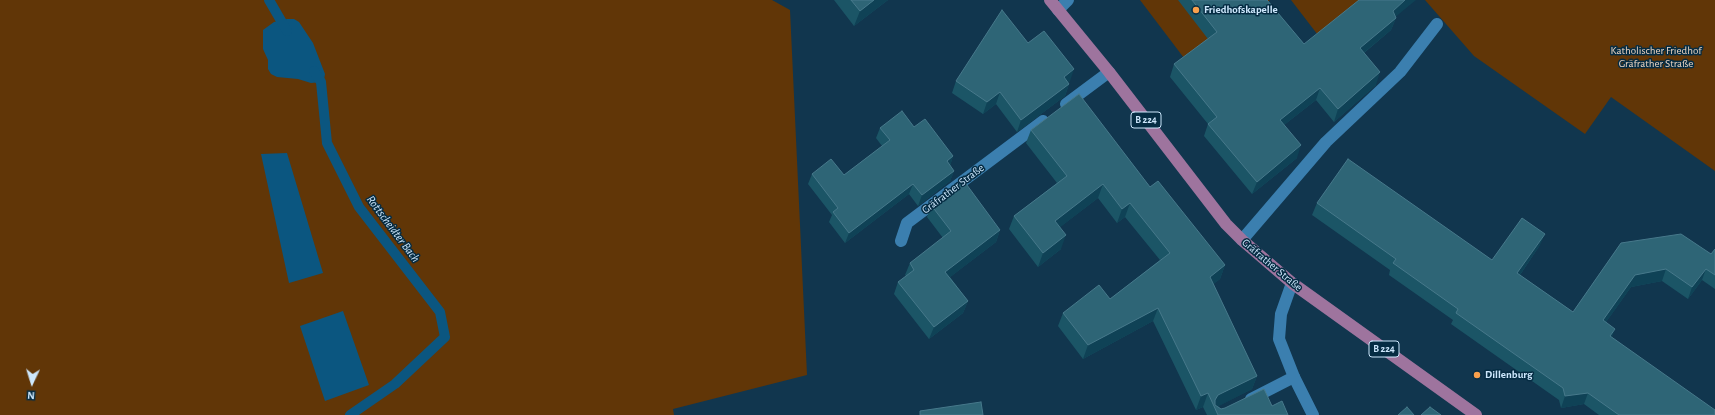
<!DOCTYPE html>
<meta charset="utf-8">
<style>
body{margin:0}
#map{position:relative;width:1715px;height:415px;overflow:hidden;background:#11364e;font-family:"Alegreya Sans",sans-serif}
canvas{display:block}
.north{position:absolute;left:12px;top:363px;width:40px;height:40px;-webkit-text-stroke:3px #052c43;paint-order:stroke;rotate:184deg;font-size:11px;font-weight:700;line-height:16px;text-align:center;color:#cde7fc}
.north::after{content:'';display:block;margin:auto;width:14px;height:18px;background:#cde7fc;clip-path:polygon(50% 0,100% 100%,50% 72%,0 100%)}
</style>
<div id="map">
<canvas width="1715" height="415"></canvas>
<div class="north">N</div>
</div>
<script>
const c = document.querySelector('canvas').getContext('2d');
c.lineJoin = 'round';
function fillPath(path, color) {
  c.fillStyle = color;
  c.fill(path, 'evenodd');
}
function shape(rows) {
  const path = new Path2D();
  for (const r of rows) {
    path.moveTo(r[0], r[1]);
    for (let i = 2; i < r.length; i += 2) path.lineTo(r[i], r[i + 1]);
  }
  return path;
}
function trace(path, color, width, dash) {
  c.strokeStyle = color;
  c.lineWidth = width;
  c.lineCap = dash ? 'butt' : 'round';
  c.setLineDash(dash || []);
  c.stroke(path);
}
function write(font, color, halo, rows, align = 'center') {
  c.font = font + ' "Alegreya Sans",sans-serif';
  c.lineWidth = 3;
  c.setLineDash([]);
  c.textBaseline = 'middle';
  c.strokeStyle = halo;
  c.fillStyle = color;
  for (const [text, x, y, turn = 0] of rows) {
    c.save();
    c.translate(x, y);
    c.rotate((+turn || 0) * Math.PI / 180);
    c.textAlign = isNaN(turn) ? turn : align;
    if (halo) c.strokeText(text, 0, 0);
    c.fillText(text, 0, 0);
    c.restore();
  }
}
const green = shape([
 [0,0,772,0,790,10,807,375,673,409,674,415,0,415],
 [1140,0,1270,0,1187,62],
 [1291,0,1369,0,1321,39],
 [1425,0,1715,0,1715,171,1611,97,1585,134,1474,56]
]);
const water = shape([
 [287,19,294,19,299,22,313,43,325,74,324,80,321,82,311,83,298,79,277,77,271,74,268,69,268,60,263,49,263,30,274,22],
 [287,153,323,273,289,283,261,154],
 [343,311,369,385,325,401,300,326]
]);
const stream = shape([
 [269,0,287,31],
 [314,71,321,82,327,143,359,207,440,312,445,337,395,384,350,415]
]);
const service = shape([
 [1058,10,1068,0],
 [1066,104,1109,72],
 [1242,240,1326,142,1400,72,1437,24],
 [901,241,907,223,1043,121],
 [1251,399,1294,377]
]);
const minor = shape([
 [1292,283,1281,314,1279,339,1294,377,1313,415]
]);
const primary = shape([
 [1050,0,1109,72,1226,224,1242,240,1292,283,1476,415]
]);
const wall = shape([
 [834,0,888,0,854,26],
 [1178,0,1267,0,1304,44,1395,17,1396,18,1391,30,1364,53,1376,85,1334,122,1316,100,1284,125,1297,158,1252,194,1204,136,1208,124,1170,77,1174,64,1208,39],
 [1028,43,1070,81,1068,82,1069,84,1065,96,1017,132,996,104,983,114,952,93,956,81],
 [914,127,953,156,950,166,954,171,950,181,918,206,909,194,845,243,829,222,832,215,808,184,812,174,844,175,882,146,876,138,880,128],
 [1031,130,1150,187,1225,265,1220,279,1213,284,1257,376,1252,389,1218,406,1221,409,1272,406,1288,415,1207,415,1203,407,1196,410,1153,321,1083,359,1058,326,1063,313,1110,299,1160,260,1125,217,1117,223,1098,198,1060,227,1061,249,1038,267,1009,229,1014,216,1057,183,1026,143],
 [1317,203,1492,260,1540,245,1520,275,1573,312,1621,243,1711,254,1715,249,1715,289,1702,280,1688,299,1662,281,1631,287,1606,322,1612,337,1715,415,1599,415,1584,404,1561,408,1559,400,1451,324,1453,320,1389,275,1390,270,1312,215],
 [931,205,1000,230,996,242,950,277,968,301,963,313,929,339,894,294,898,282,906,276,905,275,910,263,943,238,927,217]
]);
const shadedWall = shape([
 [874,0,888,0,854,26,860,11],
 [1405,0,1416,0,1388,23,1393,11],
 [1396,18,1391,30,1355,60,1360,48],
 [1074,69,1070,81,1059,89,1064,77],
 [1380,72,1376,85,1334,122,1338,109],
 [1069,84,1065,96,1017,132,1021,120],
 [1320,88,1316,100,1275,132,1280,120],
 [1000,92,996,104,983,114,987,102],
 [1301,145,1297,158,1252,194,1257,182],
 [953,156,950,166,947,161],
 [954,171,950,181,918,206,922,195],
 [913,184,909,194,845,243,849,233],
 [1103,184,1098,198,1050,235,1055,221],
 [1130,203,1125,217,1117,223,1122,209],
 [1000,230,996,242,941,284,945,272],
 [1545,234,1540,245,1513,285,1517,273],
 [1066,235,1061,249,1038,267,1043,253],
 [1225,265,1220,279,1205,291,1210,277],
 [1666,269,1662,281,1631,287,1599,332,1603,320,1635,275],
 [1706,269,1702,280,1688,299,1692,287],
 [968,301,963,313,929,339,934,327],
 [1158,308,1153,321,1083,359,1088,345],
 [1615,329,1611,340,1610,336],
 [1257,376,1252,389,1215,408,1215,400,1218,395],
 [1208,393,1203,407,1196,410,1201,396],
 [1588,393,1584,404,1561,408,1565,396]
]);
const building = shape([
 [851,0,874,0,860,11,851,0],
 [1192,0,1267,0,1304,44,1359,0,1405,0,1393,11,1396,18,1360,48,1380,72,1338,109,1320,88,1280,120,1301,145,1257,182,1208,124,1217,117,1174,64,1217,32,1192,0],
 [1002,10,1028,43,1044,31,1074,69,1064,77,1069,84,1021,120,1000,92,987,102,956,81,1002,10],
 [1079,94,1150,187,1158,181,1225,265,1210,277,1257,376,1218,395,1215,400,1215,405,1221,409,1225,408,1264,389,1272,406,1282,401,1288,415,1218,415,1208,393,1201,396,1158,308,1088,345,1063,313,1099,285,1110,299,1170,253,1130,203,1122,209,1103,184,1055,221,1066,235,1043,253,1014,216,1067,176,1031,130,1079,94],
 [902,111,914,127,925,119,953,156,947,161,954,171,922,195,913,184,849,233,833,212,838,208,812,174,831,159,844,175,890,140,880,128,902,111],
 [1348,159,1492,260,1522,218,1545,234,1517,273,1573,312,1621,243,1681,234,1711,254,1715,249,1715,275,1706,269,1692,287,1666,269,1635,275,1603,320,1615,329,1610,336,1715,410,1715,415,1619,415,1588,393,1565,396,1563,388,1456,313,1458,309,1393,263,1396,259,1317,203,1348,159],
 [964,181,1000,230,945,272,968,301,934,327,898,282,914,270,910,263,951,231,931,205,964,181],
 [981,402,983,415,920,415,920,411,981,402],
 [1407,407,1414,415,1398,415,1407,407],
 [1430,407,1441,415,1421,415,1430,407]
]);
const markers = [
 [1196,10,4,"#f9a04c"],
 [1477,375,4,"#f9a04c"]
];
const shields = [
 [1146,120,30],
 [1384,349,30]
];
const shieldNames = [
 ["B 224",1146,120],
 ["B 224",1384,349]
];
const poiNames = [
 ["Friedhofskapelle",1204,10],
 ["Dillenburg",1485,375]
];
const parkNames = [
 ["Katholischer Friedhof",1656,51],
 ["Gräfrather Straße",1656,64]
];
const streetNames = [
 ["Gräfrather Straße",953,189,-37],
 ["Gräfrather Straße",1272,265,40]
];
const waterNames = [
 ["Rottscheidter Bach",393,229,53]
];
fillPath(green, '#613607');
fillPath(water, '#0b5680');
trace(stream, '#0b5680', 10);
trace(service, '#3b7faf', 12);
trace(minor, '#3b7faf', 12);
trace(primary, '#9e749e', 12);
fillPath(wall, '#1b5566');
fillPath(shadedWall, '#0f4256');
fillPath(building, '#2e6576');
trace(building, '#47798b', 1);
for (const [x, y, r, color] of markers) {
  const dot = new Path2D();
  dot.arc(x, y, r, 0, 2 * Math.PI);
  c.fillStyle = color;
  c.fill(dot);
  trace(dot, '#052c43', 1.5);
}
for (const [x, y, w] of shields) {
  const box = new Path2D();
  box.roundRect(x - w / 2, y - 8, w, 16, 3);
  c.fillStyle = '#052c43';
  c.fill(box);
  trace(box, '#cde7fc', 1);
}
write('bold 10px', '#cde7fc', null, shieldNames);
write('bold 11px', '#cde7fc', '#052c43', poiNames, 'left');
write('11px', '#edd5c1', '#052c43', parkNames);
write('11px', '#cde7fc', '#052c43', streetNames);
write('italic 12px', '#cae3f7', '#052c43', waterNames);
</script>
